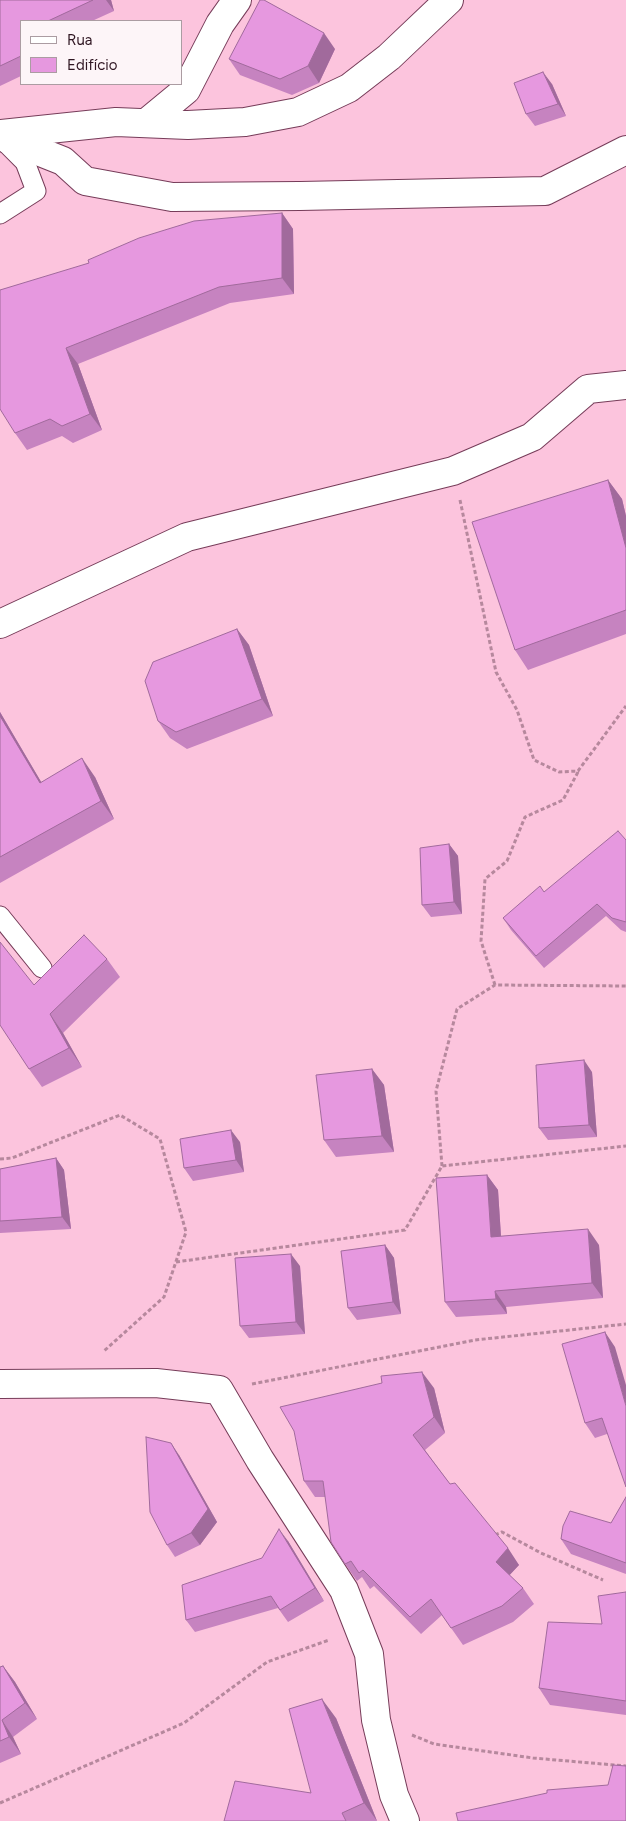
<!DOCTYPE html>
<meta charset="utf-8">
<style>
body{margin:0}
#map{position:relative;width:626px;height:1821px;overflow:hidden;background:#fcc4dd;font-family:Figtree,sans-serif}
canvas{display:block}
.legend{position:absolute;left:20px;top:20px;width:162px;height:65px;box-sizing:border-box;background:#fdf5f8;border:1px solid #ab9ca2;margin:0;padding:6px 9px;list-style:none;font-size:15px;color:#2f1622}
.legend li{display:flex;align-items:center;gap:10px;height:25px}
.legend b{width:25px;border:1px solid #ab9ca2}
</style>
<div id="map">
<canvas width="626" height="1821"></canvas>
<ul class="legend">
<li><b style="height:6px;background:#fff"></b>Rua</li>
<li><b style="height:14px;background:#e698df"></b>Edifício</li>
</ul>
</div>
<script>
const c = document.querySelector('canvas').getContext('2d');
c.lineJoin = 'round';
function shape(rows) {
  const path = new Path2D();
  for (const r of rows) {
    path.moveTo(r[0], r[1]);
    for (let i = 2; i < r.length; i += 2) path.lineTo(r[i], r[i + 1]);
  }
  return path;
}
function trace(path, color, width, dash) {
  c.strokeStyle = color;
  c.lineWidth = width;
  c.lineCap = dash ? 'butt' : 'round';
  c.setLineDash(dash || []);
  c.stroke(path);
}
function fillPath(path, color) {
  c.fillStyle = color;
  c.fill(path, 'evenodd');
}
const path = shape([
 [460,500,496,672,517,710,534,760,559,772,578,771,626,706],
 [495,985,481,941,485,879,507,861,525,817,563,800,578,772],
 [0,1159,12,1158,120,1115,160,1139,186,1232,164,1297,104,1351],
 [442,1166,436,1091,457,1009,495,985,626,986],
 [176,1262,405,1230,442,1166,626,1146],
 [252,1384,475,1340,626,1324],
 [495,1535,502,1532,541,1553,603,1580],
 [412,1735,434,1744,533,1758,626,1766],
 [0,1803,184,1723,267,1662,329,1640]
]);
const lane = shape([
 [0,214,36,191,25,162,6,143],
 [0,916,42,968]
]);
const street = shape([
 [146,123,186,90,220,24,237,0],
 [1,134,116,122,188,125,245,122,298,112,349,88,389,57,449,0],
 [0,136,63,161,85,181,172,197,300,196,545,191,626,150],
 [0,624,187,537,453,471,532,437,588,389,626,385]
]);
const secondary = shape([
 [0,1384,156,1383,219,1390,260,1460,344,1590,369,1654,376,1720,394,1795,405,1821]
]);
const wall = shape([
 [0,0,111,0,114,11,92,21,21,21,21,76,0,86],
 [335,49,319,83,292,95,240,75,229,59],
 [552,84,566,116,535,126,526,114],
 [282,213,293,229,294,294,230,303,78,364,102,430,73,443,62,436,27,450,15,433,0,290],
 [608,480,622,499,626,516,626,634,528,670,515,650],
 [237,629,249,645,273,716,187,749,170,738,158,721],
 [0,712,41,782,95,777,114,819,0,883],
 [626,840,626,932,621,930,606,916,544,968,511,930,503,918],
 [449,844,458,856,462,914,431,917,422,905],
 [107,959,120,977,63,1033,82,1067,42,1087,29,1069,34,985],
 [372,1069,384,1085,394,1152,336,1157,324,1140],
 [592,1072,597,1137,548,1140,539,1128],
 [240,1142,244,1172,193,1181,184,1168],
 [56,1158,64,1170,71,1229,0,1233,0,1169],
 [487,1175,498,1190,501,1236,599,1245,603,1298,506,1307,507,1314,456,1317,445,1302],
 [385,1245,394,1258,401,1314,357,1320,348,1308],
 [300,1266,305,1334,249,1338,240,1326],
 [615,1347,607,1434,595,1438,585,1423],
 [434,1388,445,1433,425,1450,450,1484,519,1565,509,1575,523,1588,534,1604,513,1622,463,1645,442,1615,421,1634,374,1586,370,1589,362,1577,357,1581,345,1564,325,1497,315,1497,304,1481],
 [179,1455,217,1522,200,1545,175,1557,167,1545],
 [626,1497,626,1574,571,1554,561,1539,611,1523],
 [288,1541,324,1601,288,1622,278,1608,195,1632,186,1620],
 [626,1592,626,1715,550,1705,539,1688,602,1624],
 [3,1666,15,1682,37,1719,13,1737,21,1754,0,1763,0,1667],
 [336,1718,377,1821,224,1821,311,1793]
]);
const shadedWall = shape([
 [106,0,111,0,114,11],
 [324,33,335,49,319,83,308,66],
 [543,72,552,84,566,116,558,104],
 [282,213,293,229,294,294,282,278],
 [66,348,78,364,102,430,90,414],
 [608,480,622,499,626,516,626,548],
 [237,629,249,645,273,716,262,699],
 [0,712,53,802,40,783,0,716],
 [82,758,95,777,114,819,101,801],
 [449,844,458,856,462,914,454,902],
 [50,1014,63,1033,82,1067,69,1048],
 [584,1060,592,1072,597,1137,589,1125],
 [372,1069,384,1085,394,1152,382,1136],
 [231,1130,240,1142,244,1172,236,1160],
 [56,1158,64,1170,71,1229,62,1217],
 [487,1175,498,1190,502,1252,491,1237],
 [588,1229,599,1245,603,1298,592,1283],
 [385,1245,394,1258,401,1314,393,1302],
 [291,1254,300,1266,305,1334,296,1322],
 [495,1291,506,1307,507,1314,496,1299],
 [605,1332,615,1347,626,1385,626,1406],
 [422,1372,434,1388,445,1433,434,1417],
 [171,1443,179,1455,217,1522,200,1545,191,1533],
 [279,1529,288,1541,324,1601,315,1588],
 [508,1548,519,1565,507,1578,496,1562],
 [3,1666,15,1682,37,1719,25,1703],
 [322,1699,336,1718,377,1821,364,1803],
 [2,1720,13,1737,21,1754,9,1737]
]);
const building = shape([
 [0,0,93,0,48,21,21,21,21,56,0,66,0,0],
 [260,0,264,0,324,33,308,66,280,79,229,59,260,0],
 [543,72,558,104,526,114,514,83,543,72],
 [282,213,282,278,219,287,66,348,90,414,62,426,50,419,15,433,0,409,0,290,89,263,88,260,139,238,194,221,282,213],
 [608,480,626,548,626,610,515,650,472,522,608,480],
 [237,629,262,699,176,732,158,721,145,681,153,662,237,629],
 [0,716,40,783,82,758,101,801,0,857,0,716],
 [618,831,626,840,626,922,612,918,597,904,536,956,503,918,540,886,544,892,618,831],
 [449,844,454,902,422,905,420,848,449,844],
 [84,935,107,959,50,1014,69,1048,29,1069,0,1025,0,942,34,985,84,935],
 [584,1060,589,1125,539,1128,536,1065,584,1060],
 [372,1069,382,1136,324,1140,316,1075,372,1069],
 [231,1130,236,1160,184,1168,180,1139,231,1130],
 [56,1158,62,1217,0,1221,0,1169,56,1158],
 [487,1175,491,1237,588,1229,592,1283,495,1291,496,1299,445,1302,436,1178,487,1175],
 [385,1245,393,1302,348,1308,341,1251,385,1245],
 [291,1254,296,1322,240,1326,235,1258,291,1254],
 [605,1332,626,1406,626,1487,602,1418,585,1423,562,1344,605,1332],
 [422,1372,434,1417,413,1435,450,1484,455,1483,508,1548,496,1562,523,1588,502,1606,451,1628,431,1599,410,1617,363,1570,359,1573,351,1561,345,1564,331,1542,323,1481,304,1481,294,1431,280,1407,382,1383,381,1376,422,1372],
 [146,1437,171,1443,208,1509,191,1533,167,1545,150,1512,146,1437],
 [626,1497,626,1563,561,1539,563,1526,570,1511,611,1523,626,1497],
 [279,1529,315,1588,280,1610,271,1596,186,1620,182,1585,262,1558,279,1529],
 [626,1592,626,1701,539,1688,548,1622,602,1624,598,1596,626,1592],
 [3,1666,25,1703,2,1720,9,1737,0,1741,0,1667,3,1666],
 [322,1699,364,1803,342,1813,346,1821,224,1821,235,1781,311,1793,289,1709,322,1699],
 [613,1765,626,1766,626,1821,458,1821,456,1813,547,1793,547,1790,608,1785,613,1765]
]);
trace(lane, '#763c59', 21);
trace(street, '#763c59', 30);
trace(secondary, '#763c59', 30);
trace(path, '#b6889d', 3, [4, 2.5]);
trace(lane, '#fff', 19);
trace(street, '#fff', 28);
trace(secondary, '#fff', 28);
fillPath(wall, '#c683c0');
fillPath(shadedWall, '#a16a9c');
fillPath(building, '#e698df');
trace(building, '#a16a9c', 1);
</script>
